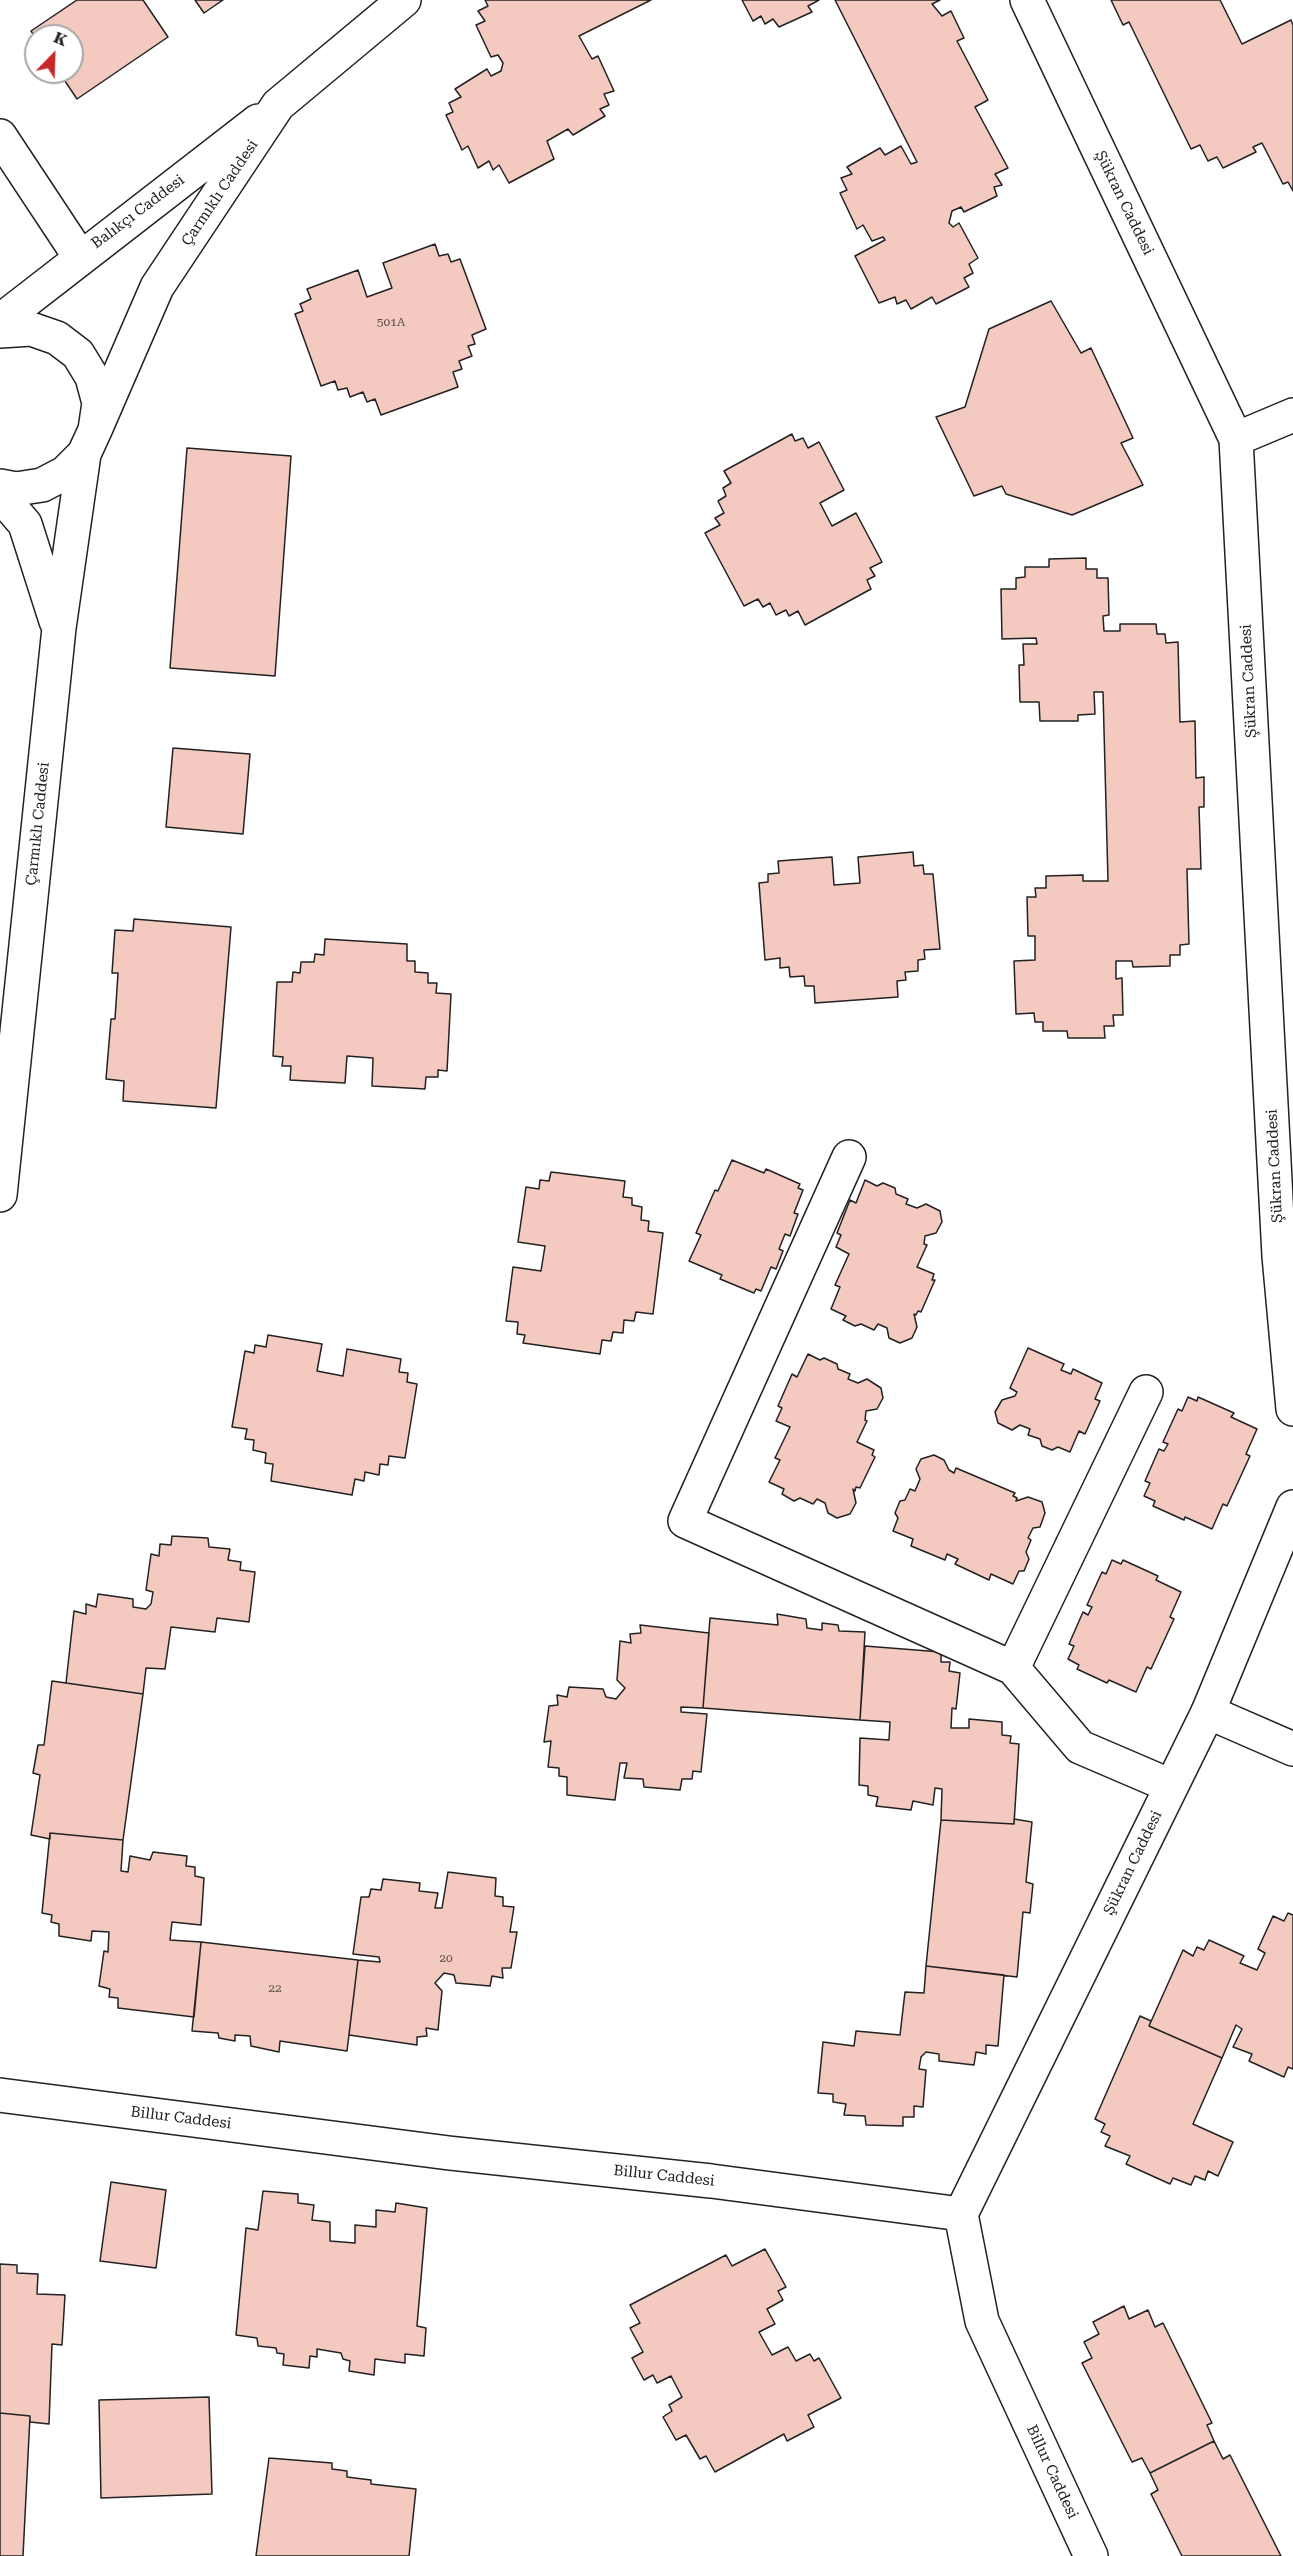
<!DOCTYPE html>
<meta charset="utf-8">
<style>
body{margin:0}
#map{position:relative;width:1293px;height:2556px;overflow:hidden;background:#fff;font-family:"Roboto Serif",serif}
canvas{display:block}
.north{position:absolute;left:24px;top:24px;width:60px;height:60px;box-sizing:border-box;background:#fff;border:2px solid #a7a7a7;border-radius:50%;rotate:23deg;font-size:16px;font-weight:700;line-height:24px;text-align:center;color:#222}
.north::after{content:'';display:block;margin:auto;width:21px;height:27px;background:#c62828;clip-path:polygon(50% 0,100% 100%,50% 72%,0 100%)}
</style>
<div id="map">
<canvas width="1293" height="2556"></canvas>
<div class="north">K</div>
</div>
<script>
const c = document.querySelector('canvas').getContext('2d');
c.lineJoin = 'round';
function fillPath(path, color) {
  c.fillStyle = color;
  c.fill(path, 'evenodd');
}
function shape(rows) {
  const path = new Path2D();
  for (const r of rows) {
    path.moveTo(r[0], r[1]);
    for (let i = 2; i < r.length; i += 2) path.lineTo(r[i], r[i + 1]);
  }
  return path;
}
function trace(path, color, width, dash) {
  c.strokeStyle = color;
  c.lineWidth = width;
  c.lineCap = dash ? 'butt' : 'round';
  c.setLineDash(dash || []);
  c.stroke(path);
}
function write(font, color, halo, rows, align = 'center') {
  c.font = font + ' "Roboto Serif",serif';
  c.lineWidth = 4.5;
  c.setLineDash([]);
  c.textBaseline = 'middle';
  c.strokeStyle = halo;
  c.fillStyle = color;
  for (const [text, x, y, turn = 0] of rows) {
    c.save();
    c.translate(x, y);
    c.rotate((+turn || 0) * Math.PI / 180);
    c.textAlign = isNaN(turn) ? turn : align;
    if (halo) c.strokeText(text, 0, 0);
    c.fillText(text, 0, 0);
    c.restore();
  }
}
const building = shape([
 [77,0,143,0,168,37,77,99,59,72,72,72,72,36,36,36,36,38,31,31,77,0],
 [195,0,223,0,204,13,195,0],
 [485,0,651,0,579,36,592,59,598,56,614,91,604,94,609,105,600,109,605,116,573,135,568,129,547,141,554,159,509,183,499,165,493,170,489,161,478,168,468,146,462,150,446,115,453,112,449,103,461,97,455,89,487,69,491,76,501,71,503,63,498,55,491,57,476,25,485,21,478,11,488,6,485,0],
 [742,0,819,0,808,6,812,12,779,27,773,19,765,24,761,16,753,21,742,0],
 [835,0,940,0,932,4,942,16,951,11,964,38,957,41,988,100,975,107,1008,168,995,174,1002,185,994,187,997,196,964,212,961,207,952,211,949,223,953,227,959,223,978,258,969,264,973,273,964,278,969,287,936,304,932,297,911,309,906,300,897,304,895,297,879,303,855,256,885,240,883,237,872,241,863,225,857,229,840,193,847,190,841,178,852,174,847,167,880,148,885,155,901,146,911,164,917,162,835,0],
 [1111,0,1220,0,1242,44,1291,20,1293,25,1293,191,1288,182,1283,184,1262,143,1253,147,1256,152,1223,168,1217,157,1208,161,1200,145,1191,149,1129,22,1123,25,1111,0],
 [435,244,439,256,448,254,451,262,460,259,486,329,472,335,475,344,468,346,472,356,459,361,462,369,453,372,458,387,381,415,375,399,367,402,363,392,350,397,347,388,338,390,335,381,321,386,295,314,303,311,300,304,311,299,307,289,358,270,367,297,392,288,383,263,435,244],
 [1051,301,1081,353,1091,348,1133,438,1121,443,1143,485,1072,515,1006,494,1002,486,974,496,936,417,965,407,989,329,1051,301],
 [792,434,795,441,803,438,808,448,819,442,844,490,820,503,832,526,856,513,882,562,870,568,875,576,867,580,871,589,805,625,798,611,789,616,786,610,776,615,770,603,763,607,758,599,744,606,705,533,720,525,715,518,724,513,718,501,726,496,723,488,731,483,724,471,792,434],
 [187,448,291,456,275,676,170,668,187,448],
 [1086,558,1086,569,1097,569,1097,578,1108,578,1109,615,1103,616,1104,631,1120,631,1120,624,1156,624,1157,634,1165,634,1166,643,1178,642,1180,722,1195,721,1196,778,1204,777,1204,807,1199,807,1201,869,1187,869,1189,944,1180,945,1180,955,1170,955,1170,966,1133,967,1132,961,1116,961,1116,979,1122,978,1123,1015,1113,1015,1114,1026,1104,1026,1105,1038,1068,1038,1067,1031,1043,1031,1043,1022,1035,1022,1034,1013,1016,1014,1014,961,1035,960,1035,936,1028,936,1027,897,1036,897,1035,888,1046,888,1046,876,1083,875,1083,881,1108,881,1103,692,1094,692,1095,714,1078,715,1078,721,1040,721,1039,702,1020,702,1019,665,1024,665,1023,644,1037,644,1036,638,1002,639,1001,589,1016,589,1016,578,1025,577,1025,567,1049,567,1049,559,1086,558],
 [173,748,250,754,243,834,166,827,173,748],
 [913,852,914,866,923,865,924,874,933,874,940,949,924,950,925,959,918,960,918,971,905,972,906,980,897,981,898,997,815,1003,814,986,805,986,804,976,790,977,789,967,780,968,780,958,765,960,759,883,768,882,768,874,779,873,778,861,832,857,834,885,860,883,858,857,913,852],
 [134,919,231,927,216,1108,123,1101,124,1081,106,1079,111,1019,115,1019,118,973,112,973,115,930,133,931,134,919],
 [325,939,407,944,407,961,415,961,415,972,428,973,428,983,437,983,436,993,451,994,447,1071,438,1070,438,1077,426,1077,425,1089,372,1086,373,1058,347,1056,345,1083,290,1080,291,1066,282,1066,283,1057,273,1056,277,982,292,982,293,972,300,973,301,962,314,962,315,954,324,955,325,939],
 [732,1160,764,1173,766,1169,800,1184,798,1188,803,1190,794,1213,798,1214,790,1236,785,1234,779,1249,783,1251,776,1269,771,1267,761,1291,756,1289,754,1293,720,1279,722,1275,689,1261,701,1235,696,1233,715,1190,718,1191,732,1160],
 [551,1172,625,1181,623,1197,632,1198,632,1205,642,1207,641,1220,649,1221,648,1231,663,1233,653,1314,636,1312,634,1321,624,1320,623,1333,613,1332,611,1341,602,1340,600,1354,523,1343,525,1335,517,1334,518,1322,506,1321,513,1267,541,1271,545,1246,518,1242,526,1187,539,1189,540,1180,549,1181,551,1172],
 [865,1180,877,1186,883,1183,895,1188,896,1194,908,1199,906,1204,917,1208,926,1204,940,1211,942,1222,936,1233,925,1236,924,1244,927,1245,917,1267,934,1274,932,1280,935,1280,921,1312,918,1311,916,1315,914,1314,917,1327,912,1338,900,1343,889,1338,887,1328,878,1324,874,1330,861,1324,855,1326,843,1320,846,1316,831,1309,840,1287,835,1285,849,1254,836,1247,841,1235,837,1233,850,1200,856,1203,865,1180],
 [268,1335,322,1344,317,1371,343,1376,347,1349,401,1359,399,1372,408,1373,407,1382,417,1384,405,1458,389,1456,388,1465,380,1464,379,1475,365,1472,364,1481,355,1479,352,1495,271,1481,273,1464,265,1463,266,1453,253,1450,254,1440,245,1439,247,1429,232,1427,245,1351,254,1353,255,1345,266,1347,268,1335],
 [1028,1348,1064,1364,1061,1370,1071,1374,1073,1369,1102,1383,1095,1399,1100,1401,1085,1434,1079,1431,1070,1452,1058,1447,1052,1450,1042,1446,1040,1439,1028,1435,1030,1429,1020,1425,1012,1430,998,1423,995,1412,1002,1400,1015,1396,1017,1392,1010,1388,1028,1348],
 [808,1354,820,1360,824,1358,837,1364,838,1369,850,1374,848,1379,858,1383,867,1379,881,1388,883,1398,877,1409,866,1411,865,1420,867,1421,857,1442,874,1450,872,1455,875,1457,860,1488,856,1487,855,1491,853,1489,856,1503,850,1514,837,1518,828,1513,825,1503,817,1499,813,1504,800,1498,794,1501,782,1494,784,1489,769,1482,780,1460,775,1458,790,1427,776,1421,782,1408,778,1406,792,1374,797,1377,808,1354],
 [1188,1397,1197,1401,1198,1397,1234,1413,1231,1417,1257,1429,1246,1454,1250,1456,1227,1506,1223,1504,1212,1529,1185,1517,1184,1520,1153,1506,1155,1501,1144,1496,1150,1483,1145,1481,1159,1449,1164,1451,1168,1444,1163,1442,1178,1409,1182,1411,1188,1397],
 [934,1455,944,1460,949,1470,954,1473,956,1468,1015,1493,1013,1496,1017,1498,1016,1501,1028,1497,1042,1502,1045,1513,1040,1527,1033,1528,1028,1538,1031,1540,1026,1552,1029,1559,1024,1571,1019,1571,1013,1584,991,1574,989,1580,955,1564,958,1559,947,1554,945,1560,911,1546,913,1539,893,1531,898,1518,895,1513,900,1501,905,1500,910,1489,915,1491,920,1479,916,1469,921,1459,934,1455],
 [172,1536,208,1538,209,1547,230,1549,228,1560,241,1562,240,1570,255,1572,249,1622,217,1618,215,1632,171,1627,165,1669,146,1668,143,1694,66,1683,74,1611,86,1614,86,1604,96,1607,98,1594,133,1599,133,1607,146,1609,151,1604,153,1592,146,1590,151,1554,159,1556,160,1544,171,1545,172,1536],
 [1112,1560,1121,1564,1123,1560,1158,1576,1156,1580,1181,1592,1170,1617,1174,1619,1151,1669,1147,1667,1136,1692,1109,1680,1107,1683,1077,1669,1079,1665,1068,1659,1074,1646,1069,1644,1083,1612,1088,1615,1092,1607,1087,1605,1102,1572,1106,1574,1112,1560],
 [777,1614,806,1619,807,1628,822,1630,822,1623,838,1625,839,1631,865,1632,860,1720,703,1708,710,1618,778,1625,777,1614],
 [640,1625,709,1633,703,1708,681,1707,681,1712,707,1714,701,1772,693,1771,692,1779,682,1779,680,1790,644,1787,643,1779,624,1778,627,1763,620,1763,615,1800,567,1795,567,1777,559,1776,559,1768,548,1767,551,1741,544,1742,549,1706,558,1705,557,1695,567,1697,569,1687,603,1689,606,1697,616,1699,625,1688,617,1680,620,1641,631,1643,630,1634,641,1633,640,1625],
 [865,1646,941,1652,941,1662,950,1662,949,1671,960,1673,956,1709,952,1708,951,1728,969,1728,969,1719,1002,1722,1002,1735,1011,1736,1010,1743,1019,1744,1014,1824,941,1820,942,1789,935,1788,933,1805,913,1801,911,1810,876,1806,878,1797,868,1795,868,1786,859,1785,860,1738,889,1740,890,1722,860,1720,865,1646],
 [52,1681,143,1694,123,1840,50,1833,50,1839,31,1835,40,1775,33,1773,38,1745,44,1745,52,1681],
 [1014,1819,1032,1822,1026,1882,1033,1884,1030,1913,1023,1912,1017,1977,926,1966,941,1820,1014,1824,1014,1819],
 [50,1833,123,1840,121,1871,128,1872,130,1856,150,1860,153,1852,187,1856,186,1866,195,1867,195,1876,204,1878,201,1925,172,1922,170,1940,201,1942,194,2017,118,2008,118,1998,109,1997,110,1989,99,1986,104,1951,108,1952,109,1932,92,1931,91,1941,59,1936,59,1924,51,1922,52,1915,42,1913,50,1833],
 [448,1872,496,1878,495,1896,503,1897,503,1906,514,1907,510,1932,517,1932,511,1968,502,1968,503,1978,492,1976,490,1986,456,1983,454,1975,444,1973,435,1983,442,1991,438,2030,426,2028,427,2036,417,2037,417,2045,349,2035,358,1960,380,1962,379,1957,353,1954,361,1897,369,1897,371,1889,381,1890,383,1879,420,1883,419,1891,438,1893,435,1908,442,1908,448,1872],
 [1288,1913,1293,1915,1293,2069,1288,2067,1284,2077,1249,2061,1252,2054,1233,2047,1242,2029,1236,2025,1222,2058,1149,2026,1183,1950,1193,1956,1197,1947,1204,1950,1209,1940,1244,1956,1240,1963,1257,1970,1265,1953,1258,1949,1273,1916,1284,1921,1288,1913],
 [201,1942,358,1960,347,2051,280,2041,279,2052,251,2046,250,2036,235,2035,235,2041,219,2038,218,2033,192,2031,201,1942],
 [926,1966,1004,1975,998,2046,986,2045,986,2054,976,2052,974,2065,939,2061,939,2054,926,2052,921,2057,919,2069,926,2070,923,2107,914,2106,914,2117,903,2117,903,2126,866,2125,865,2116,844,2115,846,2104,833,2102,833,2094,818,2093,823,2042,854,2046,856,2031,900,2035,905,1992,924,1993,926,1966],
 [1140,2016,1151,2021,1149,2026,1222,2058,1193,2124,1233,2142,1218,2176,1208,2171,1205,2180,1195,2176,1191,2185,1173,2178,1170,2184,1126,2164,1130,2156,1105,2146,1110,2136,1101,2132,1105,2124,1095,2119,1140,2016],
 [111,2182,166,2190,156,2268,100,2261,111,2182],
 [263,2191,298,2194,298,2203,314,2205,312,2220,330,2222,330,2241,355,2243,355,2225,376,2227,376,2210,395,2212,396,2203,427,2208,417,2326,426,2328,424,2356,405,2354,405,2363,375,2359,374,2375,349,2371,350,2361,343,2359,341,2353,317,2349,317,2357,310,2356,309,2368,283,2365,284,2354,277,2353,276,2348,258,2346,257,2338,236,2335,246,2228,258,2230,263,2191],
 [765,2249,786,2287,778,2291,783,2300,767,2309,775,2324,759,2332,772,2355,788,2347,796,2361,810,2354,814,2361,819,2358,841,2398,808,2415,814,2427,787,2441,784,2434,715,2472,706,2456,700,2459,686,2435,676,2440,663,2417,672,2411,669,2405,682,2397,671,2376,657,2383,653,2375,644,2380,632,2358,643,2352,630,2328,640,2323,630,2305,726,2255,732,2266,765,2249],
 [0,2264,17,2265,17,2273,38,2274,37,2294,65,2295,62,2345,52,2344,49,2424,30,2422,30,2416,0,2413,0,2264],
 [1124,2306,1129,2319,1148,2310,1155,2327,1163,2323,1212,2423,1207,2425,1214,2441,1150,2473,1142,2458,1132,2462,1082,2363,1092,2358,1084,2342,1099,2334,1093,2322,1124,2306],
 [209,2397,212,2494,101,2498,99,2400,209,2397],
 [0,2413,30,2416,23,2556,0,2556,0,2413],
 [1214,2441,1223,2459,1230,2455,1281,2556,1182,2556,1151,2494,1158,2490,1150,2473,1214,2441],
 [269,2458,332,2463,332,2469,347,2471,347,2477,371,2480,371,2484,416,2489,409,2556,256,2556,269,2458]
]);
const minor = shape([
 [0,136,80,257],
 [1236,439,1293,415],
 [849,1157,685,1521,1013,1668,1080,1747,1171,1786],
 [1013,1668,1146,1392],
 [1208,1712,1293,1749]
]);
const major = shape([
 [1027,0,1236,439,1279,1256,1293,1409],
 [0,321,258,121],
 [0,331,31,329,57,338,78,354,92,377,99,403,95,430,84,454,65,473,42,485,16,489,0,486],
 [95,430,157,287,278,105,404,0],
 [0,495,25,524,56,621],
 [0,1195,59,628,84,454],
 [0,2095,449,2153,711,2181,961,2214],
 [961,2214,1208,1712,1293,1507],
 [961,2214,982,2321,1091,2556]
]);
const numberNames = [
 ["501A",391,322],
 ["20",446,1958],
 ["22",275,1988]
];
const streetNames = [
 ["Çarmıklı Caddesi",220,193,-56],
 ["Şükran Caddesi",1124,203,64],
 ["Balıkçı Caddesi",138,212,-37],
 ["Şükran Caddesi",1249,681,-93],
 ["Çarmıklı Caddesi",38,824,-84],
 ["Şükran Caddesi",1275,1166,-93],
 ["Şükran Caddesi",1133,1863,-64],
 ["Billur Caddesi",181,2118,7],
 ["Billur Caddesi",664,2176,6],
 ["Billur Caddesi",1052,2472,65]
];
fillPath(building, '#f3c9c0');
trace(building, '#222', 1.5);
trace(minor, '#222', 36);
trace(major, '#222', 36);
trace(minor, '#fff', 33);
trace(major, '#fff', 33);
write('12px', '#564c4a', null, numberNames);
write('15px', '#222', '#fff', streetNames);
</script>
